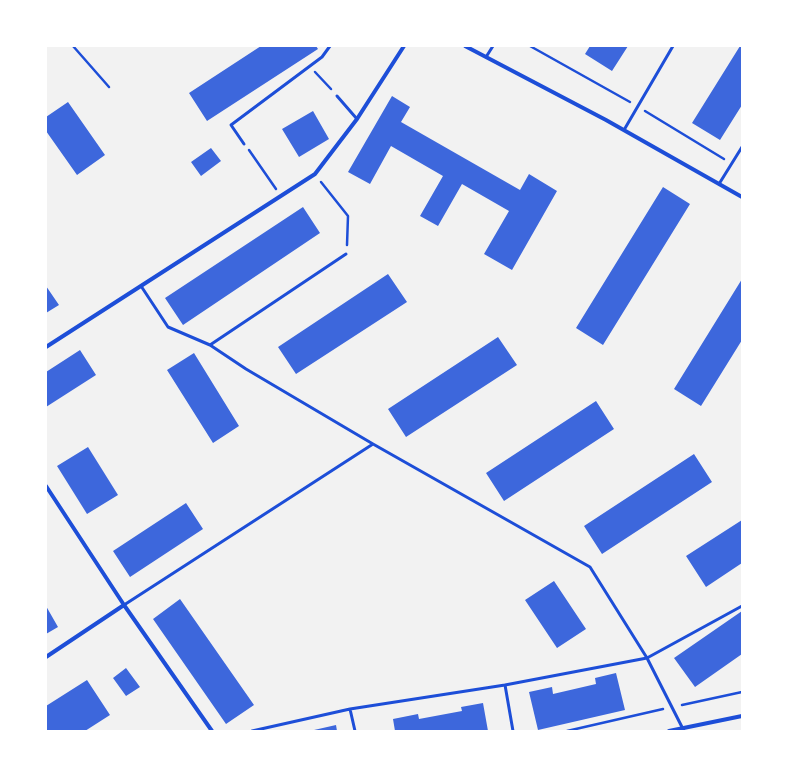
<!DOCTYPE html>
<style>
body{margin:0}
#map{position:relative;width:788px;height:777px;overflow:hidden;background:#f2f2f2;font-family:"DejaVu Sans",sans-serif}
canvas{display:block}
.frame{position:absolute;inset:0;border:47px solid #fff;pointer-events:none}
</style>
<div id="map">
<canvas width="788" height="777"></canvas>
<div class="frame"></div>
</div>
<script>
const c = document.querySelector('canvas').getContext('2d');
c.lineJoin = 'round';
function fillPath(path, color) {
  c.fillStyle = color;
  c.fill(path, 'evenodd');
}
function shape(rows) {
  const path = new Path2D();
  for (const r of rows) {
    path.moveTo(r[0], r[1]);
    for (let i = 2; i < r.length; i += 2) path.lineTo(r[i], r[i + 1]);
  }
  return path;
}
function trace(path, color, width, dash) {
  c.strokeStyle = color;
  c.lineWidth = width;
  c.lineCap = dash ? 'butt' : 'round';
  c.setLineDash(dash || []);
  c.stroke(path);
}
const building = shape([
 [261,46,316,46,318,49,207,121,189,93],
 [590,46,628,46,612,71,585,54],
 [740,46,742,46,742,105,720,140,692,123],
 [392,96,410,107,401,122,520,190,529,174,557,191,512,270,484,254,509,211,462,184,438,226,420,216,443,176,391,146,370,184,348,172],
 [68,102,105,155,77,175,46,131,46,117],
 [313,111,329,139,299,157,282,129],
 [211,148,221,161,201,176,191,162],
 [663,187,690,204,603,345,576,328],
 [303,207,320,233,183,325,165,298],
 [388,274,407,302,296,374,278,347],
 [742,279,742,340,701,406,674,389],
 [46,286,59,305,46,313],
 [498,337,517,365,406,437,388,409],
 [80,350,96,375,46,407,46,372],
 [194,353,239,426,213,443,167,370],
 [596,401,614,429,504,501,486,473],
 [88,447,118,495,87,514,57,466],
 [694,454,712,482,602,554,584,526],
 [186,503,203,529,130,577,113,551],
 [742,520,742,563,706,587,686,556],
 [554,581,586,629,557,648,525,600],
 [180,599,254,705,226,724,153,619],
 [46,606,58,627,46,634],
 [742,611,742,654,695,687,674,658],
 [126,668,140,687,126,696,113,678],
 [616,673,625,710,538,730,529,692,552,687,553,694,596,684,595,678],
 [87,680,110,715,85,731,46,731,46,706],
 [483,703,488,731,395,731,393,719,418,714,419,719,462,711,461,707],
 [336,725,337,731,314,731,314,730]
]);
const path = shape([
 [73,46,109,87],
 [530,46,630,102],
 [315,72,331,89],
 [645,111,724,159],
 [249,150,276,189],
 [321,182,348,216,347,245],
 [682,705,742,692],
 [567,731,663,709]
]);
const service = shape([
 [486,57,493,46],
 [337,96,357,119],
 [624,130,673,46],
 [244,144,231,125,322,57,330,46],
 [719,184,742,147],
 [141,286,168,327,210,345,246,369,373,444],
 [210,345,346,254],
 [124,605,373,444,590,567,647,658,505,685,513,731],
 [350,709,505,685],
 [252,731,350,709,355,731],
 [684,731,647,658,742,606]
]);
const minor = shape([
 [465,46,606,120,742,197],
 [46,347,315,174,357,119,404,46],
 [46,486,124,605,212,731],
 [46,657,124,605],
 [669,731,742,716]
]);
fillPath(building, '#3d67dc');
trace(path, '#1d4ed8', 2.5);
trace(service, '#1d4ed8', 3);
trace(minor, '#1d4ed8', 4);
</script>
